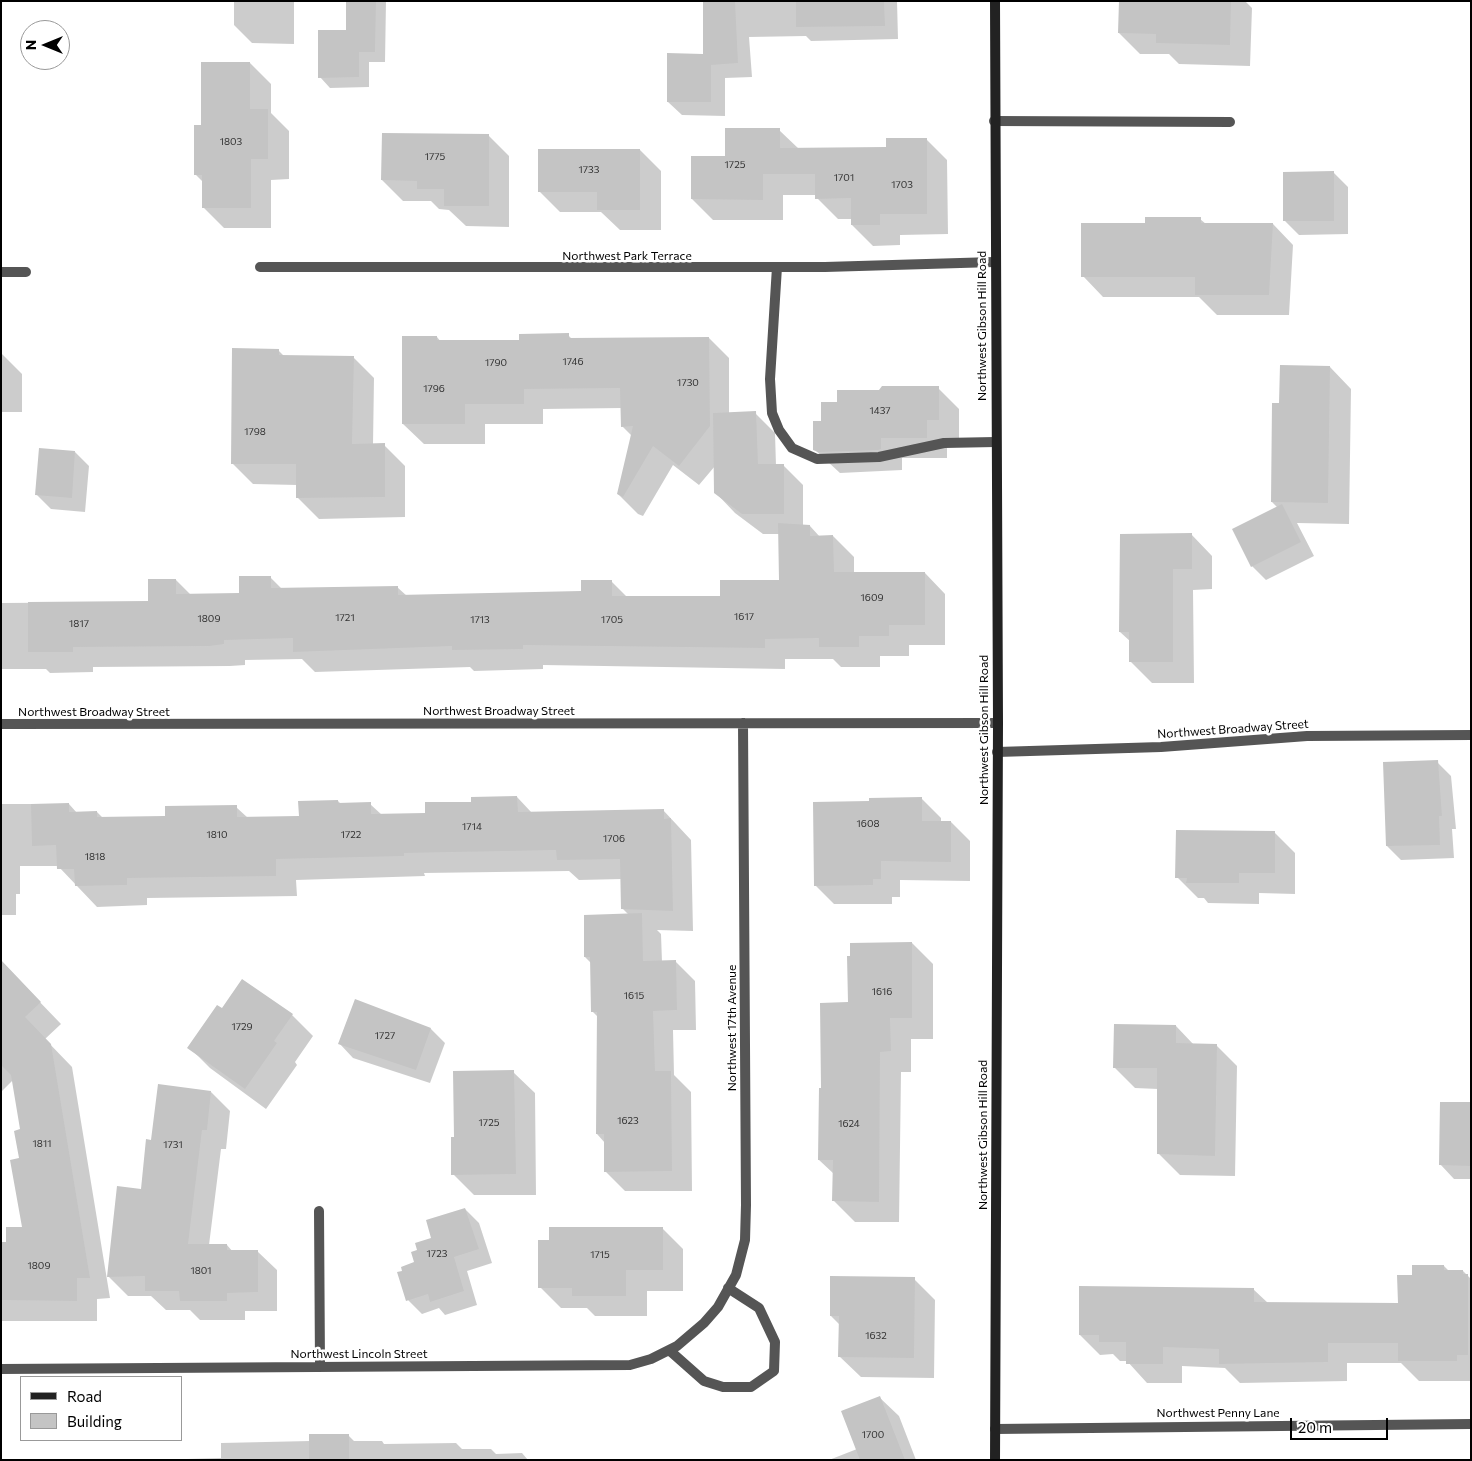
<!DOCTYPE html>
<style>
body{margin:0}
#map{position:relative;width:1472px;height:1461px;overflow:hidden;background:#fff;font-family:Commissioner,sans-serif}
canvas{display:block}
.frame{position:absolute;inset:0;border:2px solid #000;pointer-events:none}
.legend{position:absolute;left:20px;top:1376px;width:162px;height:65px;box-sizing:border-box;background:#fff;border:1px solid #999;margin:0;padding:6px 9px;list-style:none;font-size:15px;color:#000}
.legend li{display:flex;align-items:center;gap:10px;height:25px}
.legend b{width:25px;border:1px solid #999}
.north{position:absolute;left:20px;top:20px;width:50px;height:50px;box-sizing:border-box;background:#fff;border:1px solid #999;border-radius:50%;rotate:270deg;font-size:14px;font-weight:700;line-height:20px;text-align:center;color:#000}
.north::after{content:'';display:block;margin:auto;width:18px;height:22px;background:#000;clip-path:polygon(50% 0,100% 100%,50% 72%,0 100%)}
.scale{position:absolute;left:1290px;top:1418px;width:98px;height:22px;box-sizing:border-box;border:2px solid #000;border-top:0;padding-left:6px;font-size:15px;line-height:18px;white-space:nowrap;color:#000;-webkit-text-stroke:4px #fff;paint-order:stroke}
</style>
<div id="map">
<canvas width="1472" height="1461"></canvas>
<div class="frame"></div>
<ul class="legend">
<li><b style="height:6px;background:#222"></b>Road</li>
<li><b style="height:14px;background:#c4c4c4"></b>Building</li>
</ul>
<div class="north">N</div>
<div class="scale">20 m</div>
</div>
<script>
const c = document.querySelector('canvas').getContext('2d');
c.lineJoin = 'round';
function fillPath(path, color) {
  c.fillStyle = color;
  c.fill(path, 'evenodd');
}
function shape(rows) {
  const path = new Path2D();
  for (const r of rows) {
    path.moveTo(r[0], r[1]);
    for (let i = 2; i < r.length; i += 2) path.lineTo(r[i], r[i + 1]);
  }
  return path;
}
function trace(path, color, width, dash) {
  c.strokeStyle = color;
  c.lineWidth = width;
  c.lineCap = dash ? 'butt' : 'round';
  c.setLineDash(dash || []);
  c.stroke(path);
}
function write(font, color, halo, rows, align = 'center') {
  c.font = font + ' Commissioner,sans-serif';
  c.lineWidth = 5;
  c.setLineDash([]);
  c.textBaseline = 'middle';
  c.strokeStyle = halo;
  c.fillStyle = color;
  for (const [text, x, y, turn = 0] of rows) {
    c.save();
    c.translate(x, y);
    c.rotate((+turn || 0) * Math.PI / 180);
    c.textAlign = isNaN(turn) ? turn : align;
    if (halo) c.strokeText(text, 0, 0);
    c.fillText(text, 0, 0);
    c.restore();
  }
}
const shadow = shape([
 [234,1,294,1,294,44,252,43,234,25],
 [347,1,386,1,385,62,369,62,369,87,330,88,320,77,347,31],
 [704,1,897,1,898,39,811,41,806,36,749,37,752,77,725,78,725,116,682,115,668,102,704,55],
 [1120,1,1245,1,1252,8,1250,66,1179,64,1169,54,1140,54,1119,33],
 [250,63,271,84,271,113,289,131,289,179,271,180,271,228,224,228,203,207,203,182,195,174],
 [779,130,799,149,887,149,926,139,947,160,948,234,900,235,900,245,873,246,852,225,852,219,838,219,817,198,817,195,783,195,783,220,713,220,692,199,726,158],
 [488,135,509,156,509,227,466,226,449,210,439,209,431,201,403,201,382,180],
 [640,150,661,171,661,230,620,230,601,212,560,212,539,191],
 [1334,173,1348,187,1348,234,1299,235,1285,221],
 [1200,219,1206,224,1273,224,1293,245,1289,315,1217,315,1199,297,1103,297,1083,276,1146,224],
 [568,335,573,340,709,338,729,358,729,414,755,413,775,433,776,466,783,465,803,485,803,526,810,526,820,537,833,536,854,557,854,573,925,573,945,594,945,645,909,645,909,656,880,656,880,667,841,667,833,659,785,659,785,669,543,665,543,669,474,671,470,667,315,672,302,659,245,660,245,665,230,666,93,667,93,672,50,673,46,669,1,669,1,603,149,602,176,580,191,595,240,595,270,577,282,589,397,587,407,596,582,593,611,581,627,597,722,597,780,581,779,534,763,534,735,513,715,492,715,466,699,485,673,465,643,516,638,514,618,494,632,436,622,426,622,408,543,409,543,424,485,424,485,444,424,444,403,424,437,337,441,342,520,341],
 [278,350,285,357,353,357,374,378,373,445,384,445,405,466,405,517,319,519,298,498,297,485,253,484,232,463],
 [1,353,22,374,22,412,1,412],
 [1330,367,1351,389,1349,524,1297,523,1314,556,1266,580,1252,566,1277,507,1272,502,1280,404],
 [938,388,959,409,959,441,947,441,947,458,902,458,902,470,840,473,814,449,822,422,838,403,880,391],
 [75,452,89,466,85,512,51,509,37,495],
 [1191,534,1212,556,1212,589,1193,590,1194,683,1152,683,1131,662,1131,642,1120,632],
 [1437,762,1451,776,1456,829,1452,829,1454,858,1401,860,1387,846],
 [517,797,532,813,663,810,691,840,693,931,657,930,661,934,662,962,675,961,695,981,696,1030,673,1030,674,1075,691,1092,692,1191,625,1191,605,1171,605,1143,597,1134,598,1017,592,1011,592,964,585,957,628,914,622,908,622,879,579,880,569,871,424,873,425,876,296,880,297,896,147,898,147,905,97,907,58,866,20,866,20,894,16,894,16,915,1,915,1,804,69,804,77,813,97,812,103,818,166,817,236,807,248,818,300,817,338,801,341,804,370,804,382,815,426,814,472,803],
 [922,799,941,818,941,822,951,822,970,841,970,881,900,880,900,897,892,897,892,904,834,904,815,885,870,802],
 [1274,832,1295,853,1295,894,1259,893,1259,904,1208,903,1204,898,1198,898,1177,877],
 [912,943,933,964,933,1039,911,1039,911,1072,901,1072,899,1222,855,1222,834,1201,834,1174,819,1160,823,1089,849,1003,851,957],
 [1,986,34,996,61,1024,45,1039,72,1067,110,1298,97,1299,97,1321,1,1321,1,1243,7,1243,23,1228,20,1159,22,1130,13,1080,1,1092],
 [355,1001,431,1029,445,1043,430,1083,353,1058,339,1043],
 [222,1010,292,1015,313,1036,295,1062,297,1065,266,1109,210,1068,189,1047],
 [1176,1026,1194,1045,1216,1045,1237,1066,1235,1176,1180,1175,1159,1154,1158,1089,1135,1088,1114,1067],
 [513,1072,535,1093,536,1195,474,1195,453,1174,455,1138],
 [211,1092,230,1111,226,1149,221,1149,209,1245,227,1245,233,1252,257,1251,277,1270,277,1311,245,1311,245,1320,200,1320,190,1310,166,1310,151,1296,128,1296,109,1277,142,1191,153,1141],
 [1471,1104,1471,1179,1454,1179,1440,1164],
 [465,1209,479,1223,492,1263,467,1271,477,1305,445,1315,439,1308,422,1314,408,1300,419,1250],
 [662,1228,683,1249,683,1291,647,1291,647,1316,595,1316,587,1308,561,1308,540,1287],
 [1444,1266,1449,1271,1463,1271,1471,1279,1471,1381,1419,1381,1401,1363,1347,1363,1347,1381,1240,1383,1225,1368,1182,1366,1182,1383,1147,1383,1127,1361,1120,1361,1113,1354,1100,1355,1080,1335,1253,1289,1268,1303,1399,1304,1413,1276],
 [914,1279,935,1300,934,1378,861,1377,839,1356,840,1325,831,1316],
 [879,1397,899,1416,916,1460,829,1460,857,1449],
 [348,1435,354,1441,382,1441,384,1444,456,1443,462,1449,491,1449,496,1454,522,1453,528,1460,152,1460,221,1458,221,1443,310,1441]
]);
const building = shape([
 [346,1,376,1,375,52,359,52,359,77,318,78,318,30,346,30],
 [703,1,735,1,738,63,711,65,711,102,667,102,667,53,703,54],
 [796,1,884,1,885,26,796,27],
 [1119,1,1231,1,1230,45,1156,43,1156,34,1118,33],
 [201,62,250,62,250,109,268,109,268,159,251,159,251,208,202,208,202,175,194,175,194,125,201,125],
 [725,128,780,128,780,148,886,147,886,138,927,138,927,214,880,214,880,225,851,225,851,198,815,199,815,174,763,174,763,200,691,199,691,156,725,156],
 [382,133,489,134,489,206,444,206,444,189,417,189,417,181,381,180],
 [538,149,640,149,640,210,597,210,597,192,538,192],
 [1334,171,1334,221,1283,221,1283,172],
 [1145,217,1201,217,1201,223,1273,223,1269,295,1195,295,1195,277,1081,277,1081,223,1145,223],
 [569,333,569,338,709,337,710,426,679,466,653,446,623,497,617,494,633,426,621,427,620,388,524,389,524,404,465,404,465,424,402,424,402,336,437,336,437,340,519,340,519,334],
 [232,348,279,349,279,355,354,356,352,444,385,443,385,497,296,498,296,464,231,464],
 [1280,365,1330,366,1328,503,1271,502,1272,403,1279,403],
 [882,386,939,386,939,420,927,420,927,438,881,438,881,449,878,450,818,452,813,450,813,421,821,421,821,402,837,402,837,390,879,390],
 [756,411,758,464,784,464,784,514,742,514,714,493,713,413],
 [39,448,75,451,72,498,35,495],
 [1282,504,1301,542,1251,567,1232,529],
 [778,523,810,525,810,536,833,535,834,572,925,572,925,625,889,625,889,636,859,636,859,647,819,647,819,638,765,639,765,648,523,645,523,649,452,650,452,646,293,652,293,638,224,640,224,644,209,646,73,647,73,652,28,652,28,602,148,601,148,579,176,579,176,594,239,593,239,576,271,576,271,588,398,586,398,595,581,591,581,580,612,580,612,596,720,596,720,580,779,580],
 [1192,533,1192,569,1173,569,1173,662,1129,662,1129,632,1119,632,1120,534],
 [1438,760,1442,816,1439,816,1440,845,1386,846,1383,762],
 [517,796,518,812,664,809,664,819,671,818,673,911,621,909,620,859,557,860,556,850,404,853,404,856,276,859,276,876,127,878,127,885,75,886,74,869,57,869,56,845,32,846,31,804,69,803,69,812,97,811,97,817,165,816,165,806,237,805,237,817,299,816,298,801,338,800,338,803,371,802,371,814,425,813,425,802,471,802,471,797],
 [922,797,922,821,951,821,951,862,881,861,881,879,873,879,873,885,814,886,813,802,869,801,869,798],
 [1176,830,1275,831,1275,873,1239,873,1239,883,1186,883,1187,878,1175,878],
 [642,913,643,961,676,960,677,1010,653,1011,655,1071,671,1071,672,1171,604,1172,604,1134,596,1134,597,1012,591,1012,590,957,584,957,584,915],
 [912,942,912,1018,890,1018,891,1051,880,1052,879,1202,832,1201,833,1160,818,1160,819,1088,821,1088,820,1003,848,1002,847,956,850,956,850,943],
 [1,960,41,1002,25,1017,51,1044,90,1278,77,1278,77,1301,1,1300,1,1242,6,1242,6,1227,22,1227,10,1160,19,1158,14,1131,20,1129,11,1075,1,1065],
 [242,979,293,1014,274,1041,277,1043,245,1089,187,1048,217,1005,222,1008],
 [355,999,431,1028,416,1070,338,1044],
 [1114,1024,1176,1025,1176,1043,1217,1044,1215,1156,1157,1154,1157,1068,1113,1068],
 [514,1070,516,1174,451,1175,451,1137,454,1137,453,1071],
 [158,1084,211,1091,207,1130,202,1130,188,1244,227,1244,227,1250,258,1250,258,1292,227,1293,227,1301,180,1301,179,1291,145,1291,145,1276,107,1277,117,1186,141,1189,146,1139,151,1140],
 [1440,1102,1471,1102,1471,1166,1439,1165],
 [465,1208,479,1249,454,1257,464,1291,430,1302,428,1294,406,1301,397,1272,402,1271,401,1267,414,1262,411,1252,417,1250,415,1243,431,1238,426,1220],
 [549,1227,663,1227,663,1270,626,1270,626,1296,572,1296,572,1288,538,1288,538,1240,549,1240],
 [1412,1265,1444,1265,1444,1270,1463,1270,1463,1274,1468,1274,1468,1355,1457,1355,1457,1361,1398,1361,1398,1343,1328,1343,1328,1362,1219,1364,1219,1349,1163,1347,1163,1364,1126,1364,1126,1342,1099,1342,1099,1335,1079,1335,1079,1286,1254,1288,1254,1302,1398,1303,1397,1275,1412,1275],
 [830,1276,915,1277,914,1358,838,1357,839,1316,830,1316],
 [880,1396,905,1460,860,1460,841,1411],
 [309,1434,349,1434,349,1460,309,1460]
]);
const lane = shape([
 [777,267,770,379,772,413,779,430,792,448,817,459,879,457,944,443,995,442]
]);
const street = shape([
 [994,121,1230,122],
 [260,267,825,267,994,262],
 [1,272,26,272],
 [1,724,998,723],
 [997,752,1161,747,1307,736,1471,735],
 [319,1211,320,1366],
 [669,1350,704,1381,723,1387,751,1387,774,1371,775,1342,759,1308,728,1288],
 [1,1369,630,1365,651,1359,677,1346,704,1323,718,1307,736,1275,745,1240,746,1205,743,723],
 [995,1429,1471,1424]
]);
const secondary = shape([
 [995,1460,998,723,995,1]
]);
const numberNames = [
 ["1803",231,142],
 ["1775",435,157],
 ["1725",735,165],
 ["1733",589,170],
 ["1701",844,178],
 ["1703",902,185],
 ["1746",573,362],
 ["1790",496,363],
 ["1730",688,383],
 ["1796",434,389],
 ["1437",880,411],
 ["1798",255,432],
 ["1609",872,598],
 ["1617",744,617],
 ["1721",345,618],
 ["1809",209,619],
 ["1713",480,620],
 ["1705",612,620],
 ["1817",79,624],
 ["1608",868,824],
 ["1714",472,827],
 ["1810",217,835],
 ["1722",351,835],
 ["1706",614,839],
 ["1818",95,857],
 ["1616",882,992],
 ["1615",634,996],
 ["1729",242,1027],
 ["1727",385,1036],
 ["1623",628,1121],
 ["1725",489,1123],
 ["1624",849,1124],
 ["1811",42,1144],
 ["1731",173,1145],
 ["1723",437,1254],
 ["1715",600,1255],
 ["1809",39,1266],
 ["1801",201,1271],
 ["1632",876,1336],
 ["1700",873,1435]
];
const streetNames = [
 ["Northwest Park Terrace",627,256],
 ["Northwest Gibson Hill Road",982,326,-90],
 ["Northwest Broadway Street",499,711],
 ["Northwest Broadway Street",94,712],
 ["Northwest Broadway Street",1233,729,-4],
 ["Northwest Gibson Hill Road",984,730,-90],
 ["Northwest 17th Avenue",732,1028,-90],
 ["Northwest Gibson Hill Road",983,1135,-90],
 ["Northwest Lincoln Street",359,1354],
 ["Northwest Penny Lane",1218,1413]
];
fillPath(shadow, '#0003');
fillPath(building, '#c4c4c4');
trace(lane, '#555', 10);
trace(street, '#555', 10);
trace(secondary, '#222', 10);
write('10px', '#313131', null, numberNames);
write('12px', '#000', '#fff', streetNames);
</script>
